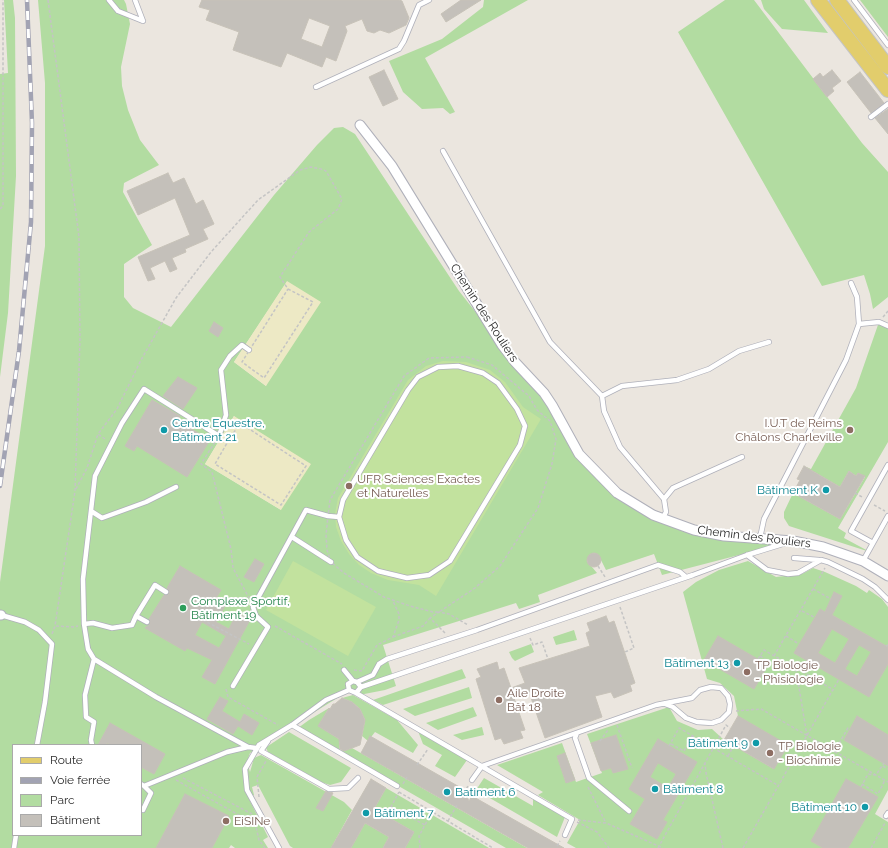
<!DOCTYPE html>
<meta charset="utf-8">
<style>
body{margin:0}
#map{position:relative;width:888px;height:848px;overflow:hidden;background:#ebe6df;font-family:Raleway,sans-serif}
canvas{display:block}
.legend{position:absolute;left:12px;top:744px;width:130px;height:92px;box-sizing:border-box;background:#fff;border:1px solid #aaa;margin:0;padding:5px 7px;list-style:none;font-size:12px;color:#2b2b2b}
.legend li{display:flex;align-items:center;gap:8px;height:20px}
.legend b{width:20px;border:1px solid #aaa}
</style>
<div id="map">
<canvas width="888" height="848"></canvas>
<ul class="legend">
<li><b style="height:5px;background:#e2cd6c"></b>Route</li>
<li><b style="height:5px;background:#a2a3b3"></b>Voie ferrée</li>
<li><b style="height:11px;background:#b2dca1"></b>Parc</li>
<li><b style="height:11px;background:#c4c0ba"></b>Bâtiment</li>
</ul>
</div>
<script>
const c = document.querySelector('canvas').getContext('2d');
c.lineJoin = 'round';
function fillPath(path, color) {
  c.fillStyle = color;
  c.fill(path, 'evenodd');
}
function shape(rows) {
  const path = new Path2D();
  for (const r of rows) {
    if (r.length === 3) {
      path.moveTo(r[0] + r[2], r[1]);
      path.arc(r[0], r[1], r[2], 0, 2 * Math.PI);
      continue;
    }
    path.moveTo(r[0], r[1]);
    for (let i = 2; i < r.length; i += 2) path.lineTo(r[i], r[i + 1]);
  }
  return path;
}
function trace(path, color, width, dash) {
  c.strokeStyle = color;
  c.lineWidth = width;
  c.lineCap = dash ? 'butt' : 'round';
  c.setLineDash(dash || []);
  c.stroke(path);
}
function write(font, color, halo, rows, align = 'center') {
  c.font = font + ' Raleway,sans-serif';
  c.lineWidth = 4;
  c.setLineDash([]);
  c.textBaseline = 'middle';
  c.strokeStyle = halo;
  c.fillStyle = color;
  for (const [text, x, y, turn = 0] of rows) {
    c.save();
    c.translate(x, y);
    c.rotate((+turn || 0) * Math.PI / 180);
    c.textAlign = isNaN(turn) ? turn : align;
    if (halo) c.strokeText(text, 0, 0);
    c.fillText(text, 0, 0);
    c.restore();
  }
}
const green = shape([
 [4,0,13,0,15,18,16,176,8,313,0,377,0,74,8,73],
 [38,0,124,0,126,4,130,24,121,67,122,86,128,110,140,140,159,165,124,183,123,192,152,245,124,264,124,297,133,308,171,327,274,195,317,145,334,128,343,127,355,134,459,291,515,362,544,393,579,454,634,505,709,533,793,541,662,575,654,554,606,570,599,556,594,553,590,555,587,561,597,573,538,595,540,602,519,609,516,603,383,645,396,686,385,690,359,695,352,689,269,740,250,753,247,762,250,772,254,758,261,755,344,802,352,810,331,848,293,848,290,846,258,785,252,787,254,795,249,799,268,837,263,840,268,848,235,848,231,845,229,848,0,848,0,582,45,246,45,83],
 [287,282,266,386,234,362],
 [234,416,281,510,205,464],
 [13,745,141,745,141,835,13,835],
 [484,0,528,0,425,58,455,112,450,114,443,108,422,109,403,92,389,61,442,39,483,7],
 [725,0,754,0,862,143,888,172,888,297,873,309,870,294,864,275,822,286,678,32],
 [761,0,804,0,828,33,782,29,764,9],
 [860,0,888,0,888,37],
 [879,322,888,326,888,442,838,528,846,533,844,538,870,552,789,526,784,518,784,512,793,493,840,519,865,477,858,473,856,476,849,471,840,487,804,466,811,469,856,388],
 [748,561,776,577,802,574,813,568,825,572,856,586,867,593,869,590,882,599,888,607,888,790,875,814,888,822,888,848,576,848,567,843,580,820,538,795,543,792,497,765,562,743,576,782,602,773,587,734,669,707,677,721,698,730,712,729,724,740,774,769,738,716,734,696,720,683,707,679,683,592,696,582,719,570],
 [574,630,577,640,556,645,553,637],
 [531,644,534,652,515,661,512,658,509,652],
 [462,669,466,678,383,705,373,700],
 [469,687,472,698,415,716,403,709],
 [353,695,397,720,418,745,413,753,375,732,368,741,362,736,365,720,360,709,352,702,342,698],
 [473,707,477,716,438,730,426,723],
 [329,708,319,726,342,741,339,742,340,751,352,748,527,848,506,848,298,728,309,720],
 [482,727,484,735,462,740,453,735],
 [418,731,467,760,455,777,435,766,442,755,423,744],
 [289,732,351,768,341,782,330,785,321,782,268,752,266,748,268,746],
 [484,778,533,806,533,798,565,817,557,837,476,790],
 [386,788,489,848,405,848,414,832,374,809],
 [365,823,389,837,383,848,351,848]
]);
const sand = shape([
 [287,281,321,302,266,386,234,362],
 [234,416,311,464,281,510,205,464]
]);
const pitch = shape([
 [443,361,466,362,490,370,505,382,523,407,541,419,436,596,419,585,388,580,371,573,359,565,349,554,341,541,336,527,335,514,338,498,408,380,426,366],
 [293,561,376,607,348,656,266,610]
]);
const building = shape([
 [202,0,399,0,402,1,409,18,406,25,389,33,380,30,374,33,367,31,362,19,345,26,347,31,336,61,326,57,322,67,287,53,281,67,233,50,239,32,206,20,210,10,199,7,202,0],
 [309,18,330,26,322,47,301,39,309,18],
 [461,0,481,0,446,22,441,14,461,0],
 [384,70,398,99,383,106,369,77,384,70],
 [832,70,841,81,832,88,834,91,827,97,813,79,820,73,823,77,832,70],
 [860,72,884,103,871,113,847,82,860,72],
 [888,109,888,134,875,118,888,109],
 [168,173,173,183,184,178,196,204,203,200,214,224,203,229,208,239,185,249,186,252,172,258,177,269,170,272,165,261,150,268,155,279,148,281,138,257,190,235,175,198,138,215,127,191,168,173],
 [214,322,223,328,218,337,209,331,214,322],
 [178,377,197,388,183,409,163,396,178,377],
 [152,400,180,416,178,421,210,440,187,477,137,446,134,451,125,446,152,400],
 [804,466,840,487,849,471,856,476,858,473,865,476,840,519,793,493,800,480,797,479,804,466],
 [594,560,7],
 [255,559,264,564,254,582,244,577,255,559],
 [180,566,221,590,215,600,225,606,216,622,229,629,237,612,250,620,215,684,202,677,212,660,187,648,185,651,145,628,150,624,149,619,164,595,169,594,167,588,180,566],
 [202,622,226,636,219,648,195,635,202,622],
 [834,592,842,596,832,615,888,647,888,664,869,697,794,653,820,609,825,612,834,592],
 [832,629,849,639,835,663,818,653,832,629],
 [859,645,871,652,857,676,845,669,859,645],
 [606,616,609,623,614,621,635,683,630,685,632,691,614,698,611,692,595,696,602,717,545,738,528,689,513,695,525,730,520,731,523,738,504,744,501,738,495,740,476,679,481,677,477,669,497,662,499,670,504,668,511,688,525,683,519,668,590,646,586,633,590,631,587,623,606,616],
 [718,636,768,665,754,689,704,660,718,636],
 [220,697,228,701,222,711,240,722,244,714,259,723,252,735,238,726,233,734,207,719,220,697],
 [342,698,352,702,360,709,365,720,360,745,344,751,340,749,339,739,318,726,329,708,330,709,333,704,335,704,342,698],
 [738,716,788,745,774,769,724,740,738,716],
 [857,716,888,735,888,766,844,740,857,716],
 [110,723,165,754,154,774,141,767,141,745,111,745,107,743,105,745,98,745,110,723],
 [616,735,628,769,613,773,611,768,601,771,591,743,616,735],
 [370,736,463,789,469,801,472,796,564,848,528,848,361,753,370,736],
 [658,739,697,762,663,820,667,822,657,839,630,824,645,799,629,789,658,739],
 [658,763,676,774,668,788,650,777,658,763],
 [565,753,575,780,566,783,557,756,565,753],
 [371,779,386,788,374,809,414,832,405,848,383,848,389,837,365,823,351,848,331,848,371,779],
 [846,779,878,797,848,848,823,848,811,841,846,779],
 [326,791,333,793,323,811,316,808,326,791],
 [185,794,229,816,212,848,156,848,185,794]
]);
const path = shape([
 [48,0,79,237,80,340,75,491,55,626,52,634],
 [0,209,3,206,3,0],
 [288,289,313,302,264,378,242,362,288,289],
 [883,317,888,311],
 [467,357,492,365,529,396,537,410,550,421,556,439,552,464,538,508,500,566,475,588,439,612,433,612,410,606,384,597,344,573,331,562,327,550,326,535,328,516,330,500,404,376,429,358,467,357],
 [105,439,98,434,117,409,141,360,176,298,211,252,258,200,300,170,311,167,321,169,326,171,342,199,338,209,309,232,280,277,288,289],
 [224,440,227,443,215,464,281,505,306,466,240,423,227,443],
 [215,442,201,464,212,472,231,549,233,568,249,598],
 [76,489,87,468,98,434],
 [855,493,862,497],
 [874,505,885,511],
 [598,566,605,577],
 [813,589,831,599],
 [620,607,634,648,625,652],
 [802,611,814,617],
 [203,620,249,644],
 [56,626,74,627,78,626],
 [275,626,342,664],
 [445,633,430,618,439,612,449,614,468,625],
 [786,636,799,644],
 [393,637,423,626,430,618],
 [530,638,533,645,542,642,548,659],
 [886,646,888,645],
 [760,656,778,667,788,664],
 [774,656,825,568],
 [758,659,764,650,834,690],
 [796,669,807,736],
 [354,670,362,671,377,645,393,637,399,620,399,614,393,601],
 [801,671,807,661],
 [226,689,228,697,278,725],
 [736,711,761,709,888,782],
 [617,725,632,768],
 [600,741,608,730],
 [671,744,684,751,692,736],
 [669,746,679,728,779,786],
 [834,752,848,728,850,729],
 [728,756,734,745],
 [417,765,428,749],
 [883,766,888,769],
 [183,778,252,814],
 [176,780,255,824],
 [403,784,407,777],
 [862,784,878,794,885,780],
 [588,787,606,823],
 [861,787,868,774,876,775,884,763],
 [399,792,493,848],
 [464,793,468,786],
 [259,797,257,777,266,761],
 [391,807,425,825],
 [386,816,399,792],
 [254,818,259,840,265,848],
 [578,820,606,823,663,848],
 [448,821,457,805],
 [577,822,597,832,609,848],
 [557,846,560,841],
 [420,848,419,836,432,812],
 [658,848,705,763],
 [723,848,706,773,705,763,726,725,730,728],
 [743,848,839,679],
 [871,848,885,823]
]);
const service = shape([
 [109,0,118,11,143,21],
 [135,0,143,21],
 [854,0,888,45],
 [316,87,399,49,404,41,419,5,429,0],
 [871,117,888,104],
 [443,151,550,342,602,396,604,411,620,447,664,499],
 [859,324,879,322,888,326],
 [602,396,622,386,677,380,709,369,739,351,769,342],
 [91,511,102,518,146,502,176,487],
 [662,519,666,512,664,499,673,488,742,457],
 [292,537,331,562],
 [760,538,764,519,846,360,859,324,857,297,851,283],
 [873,543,851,531,888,465],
 [747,555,767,570,788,574,798,573,821,560,828,562,863,579,875,587,888,600],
 [794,558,819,560],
 [863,561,888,516],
 [1,615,25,622,39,630,52,644,45,702,37,745],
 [147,622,136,616,155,585,166,592],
 [84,624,93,623,112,628,132,625,136,616],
 [344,670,353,681],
 [357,682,373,675,379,664,387,659,477,630,658,565,680,572,686,577],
 [233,686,268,627,256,616,253,607,306,510,328,516,339,517,346,540,357,557,378,571,407,578,429,575,450,561,520,445,525,426,517,409,498,383,483,373,458,366,438,367,418,377,408,390,343,500,339,517],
 [361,687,357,682,353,681,348,684,349,690,356,693,361,687,693,575,747,555,786,543],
 [356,693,572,819,565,835],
 [292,725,397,786],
 [577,733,575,738,589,778,629,811],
 [268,741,261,751,329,789,348,788,358,778],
 [92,745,91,740,94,722,86,717,85,695,94,659],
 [248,747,156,697,94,659,88,649,84,624,83,579,95,476,122,423,144,389,219,436,226,415,221,370,230,356,242,345,249,350],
 [472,780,482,766,656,705,692,698,700,690,711,687,721,688,728,696,730,704,729,712,721,720,712,723,697,722,686,718,673,707,665,704],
 [141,784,144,786,227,752,248,747,256,748],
 [143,810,151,793,144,786],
 [886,816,888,813],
 [14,848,16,835],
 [279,848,247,790,245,769,259,745,292,725,326,700,349,690]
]);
const minor = shape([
 [360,125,392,166,502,345,515,362,544,393,552,405,579,454,617,493,653,515,694,530,724,536,793,541,823,547,863,561,888,576],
 [0,615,1,615]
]);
const primary = shape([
 [818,0,888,90],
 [837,0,888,67]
]);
const rail = shape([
 [0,486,19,351,31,222,32,123,27,0]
]);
const markers = [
 [164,430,4,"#0f9aa8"],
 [850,430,4,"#8d6e63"],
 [349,486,4,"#8d6e63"],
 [826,490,4,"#0f9aa8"],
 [183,608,4,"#2e9e5b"],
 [737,663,4,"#0f9aa8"],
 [747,672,4,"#8d6e63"],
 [499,700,4,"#8d6e63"],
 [756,743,4,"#0f9aa8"],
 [770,753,4,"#8d6e63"],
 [655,789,4,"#0f9aa8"],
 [447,792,4,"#0f9aa8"],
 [865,807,4,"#0f9aa8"],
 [366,813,4,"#0f9aa8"],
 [226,821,4,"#8d6e63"]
];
const streetNames = [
 ["Chemin des Rouliers",484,313,57],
 ["Chemin des Rouliers",754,537,7]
];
const cultureNames = [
 ["Centre Equestre,",172,423],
 ["Bâtiment 21",172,437],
 ["Bâtiment K",818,490,"right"],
 ["Bâtiment 13",729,663,"right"],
 ["Bâtiment 9",748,743,"right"],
 ["Bâtiment 8",663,789],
 ["Batiment 6",455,792],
 ["Bâtiment 10",857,807,"right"],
 ["Bâtiment 7",374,813]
];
const educationNames = [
 ["I.U.T de Reims",842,423,"right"],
 ["Châlons Charleville",842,437,"right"],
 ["UFR Sciences Exactes",357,479],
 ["et Naturelles",357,493],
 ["TP Biologie",755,665],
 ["- Phisiologie",755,679],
 ["Aile Droite",507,693],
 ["Bât 18",507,707],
 ["TP Biologie",778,746],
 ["- Biochimie",778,760],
 ["EiSINe",234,821]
];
const leisureNames = [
 ["Complexe Sportif,",191,601],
 ["Bâtiment 19",191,615]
];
fillPath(green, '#b2dca1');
fillPath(sand, '#ede9c5');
fillPath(pitch, '#c2e29e');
fillPath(building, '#c4c0ba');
trace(building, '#c7c2b8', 1);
trace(service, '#afb0ba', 6);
trace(minor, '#afb0ba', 11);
trace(primary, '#c4c4c4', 16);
trace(path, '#c4c4c4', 1.5, [3, 2]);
trace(service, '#fff', 4.5);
trace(minor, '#fff', 9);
trace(primary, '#e2cd6c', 14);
trace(rail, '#a2a3b3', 4.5);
trace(rail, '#fff', 3, [9]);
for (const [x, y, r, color] of markers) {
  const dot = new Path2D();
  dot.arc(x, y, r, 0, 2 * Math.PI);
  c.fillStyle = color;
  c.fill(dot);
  trace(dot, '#fff', 1.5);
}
write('12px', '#2b2b2b', '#fff', streetNames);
write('12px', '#0d838f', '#fff', cultureNames, 'left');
write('12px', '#785e54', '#fff', educationNames, 'left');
write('12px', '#27864d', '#fff', leisureNames, 'left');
</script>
